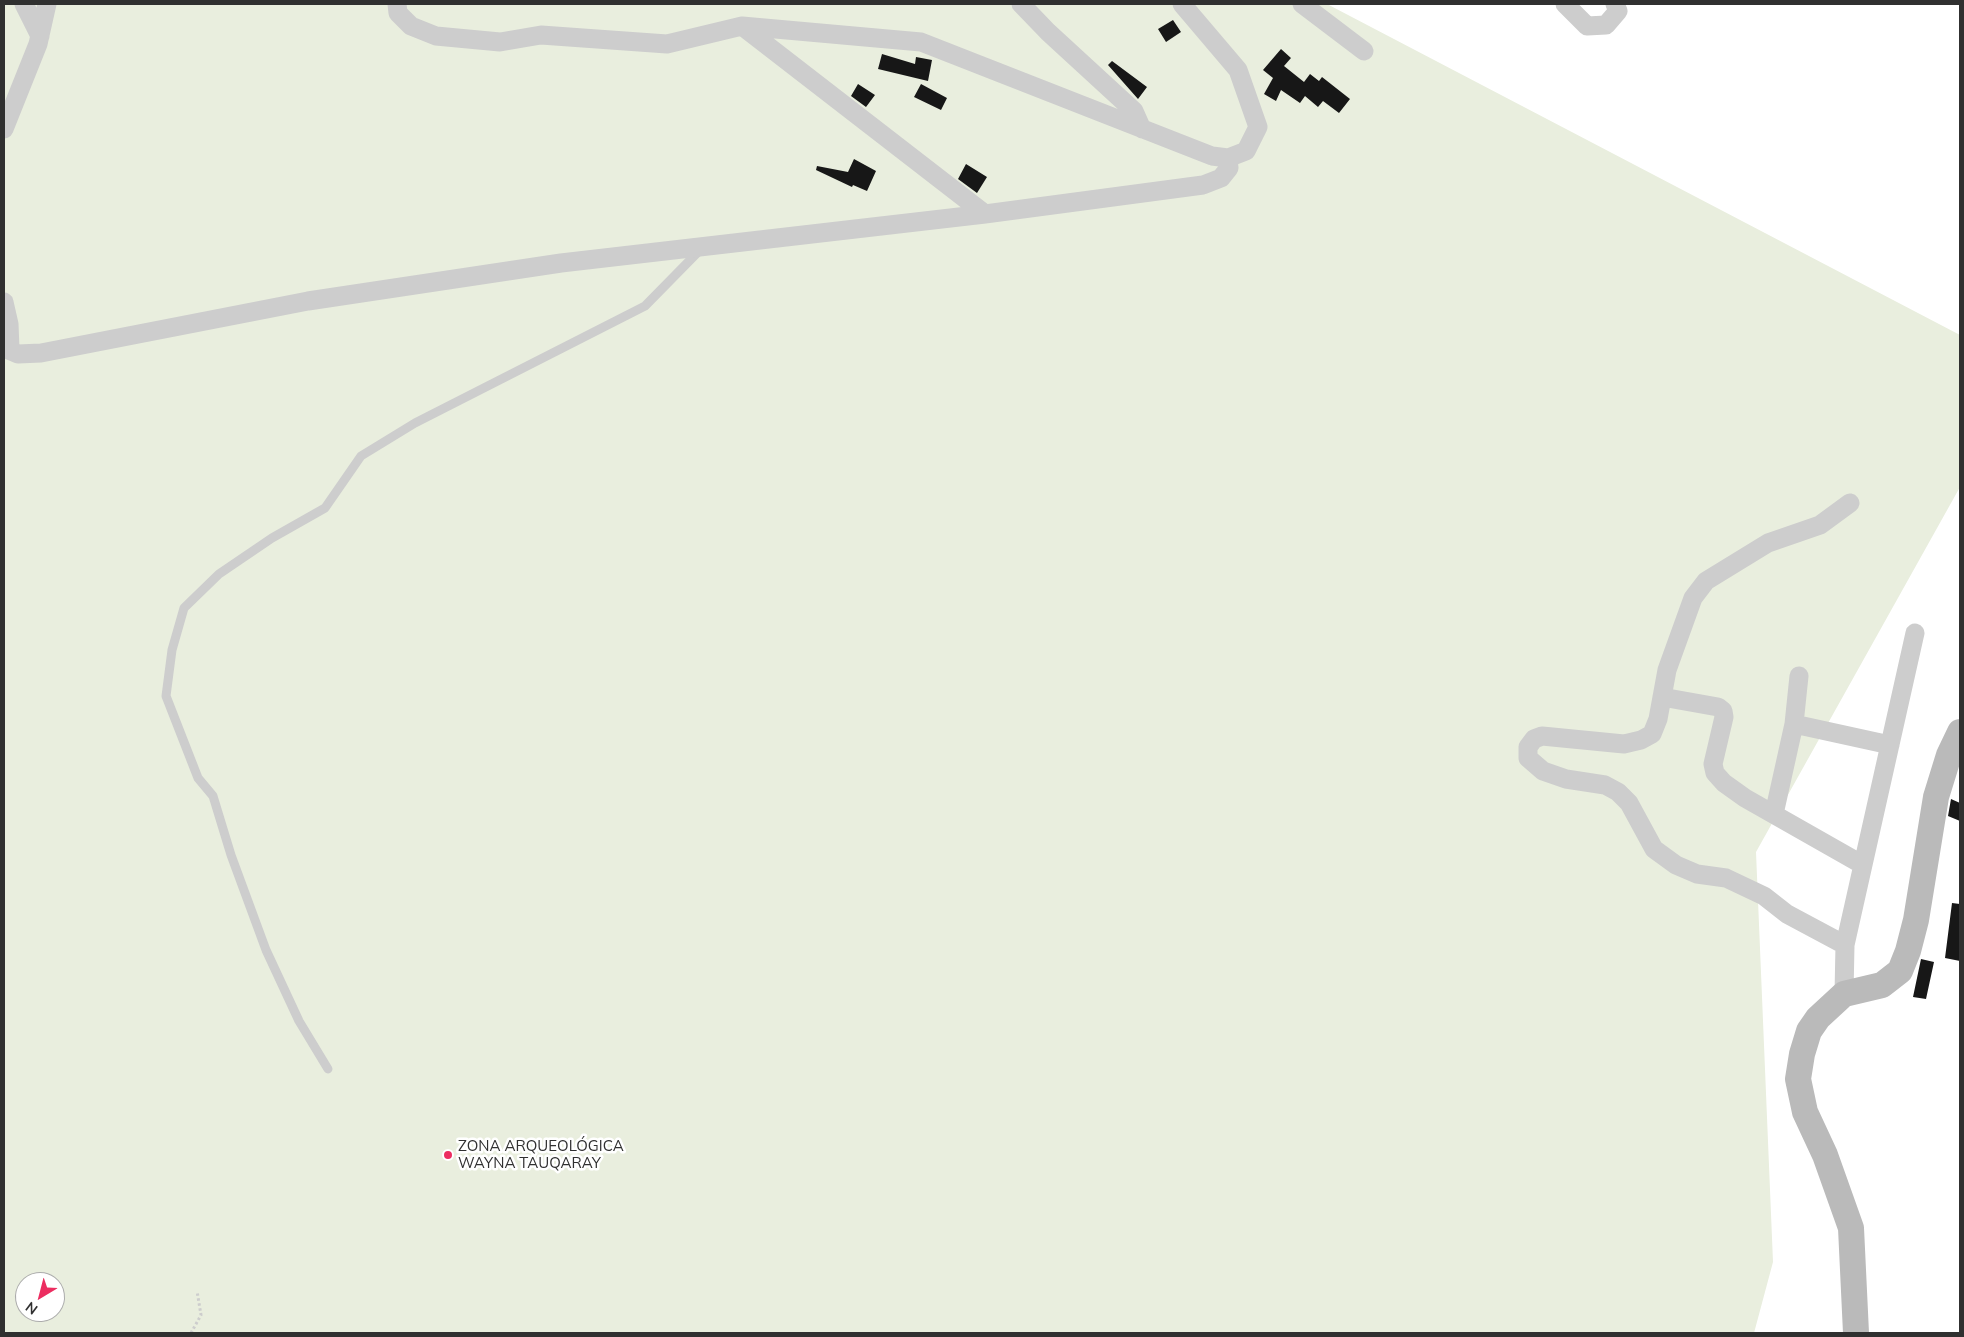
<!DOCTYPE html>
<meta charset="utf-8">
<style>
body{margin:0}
#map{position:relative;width:1964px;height:1337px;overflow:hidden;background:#fff;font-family:Mulish,sans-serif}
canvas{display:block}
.frame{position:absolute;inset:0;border:5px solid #303030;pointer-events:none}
.north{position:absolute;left:15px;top:1272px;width:50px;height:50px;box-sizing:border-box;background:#fff;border:1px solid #acacac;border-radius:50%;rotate:217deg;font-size:14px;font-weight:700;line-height:20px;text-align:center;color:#303030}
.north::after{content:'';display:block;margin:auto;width:18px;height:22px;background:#ec2d60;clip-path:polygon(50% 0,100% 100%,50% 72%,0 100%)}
</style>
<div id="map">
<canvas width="1964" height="1337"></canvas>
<div class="frame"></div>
<div class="north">N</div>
</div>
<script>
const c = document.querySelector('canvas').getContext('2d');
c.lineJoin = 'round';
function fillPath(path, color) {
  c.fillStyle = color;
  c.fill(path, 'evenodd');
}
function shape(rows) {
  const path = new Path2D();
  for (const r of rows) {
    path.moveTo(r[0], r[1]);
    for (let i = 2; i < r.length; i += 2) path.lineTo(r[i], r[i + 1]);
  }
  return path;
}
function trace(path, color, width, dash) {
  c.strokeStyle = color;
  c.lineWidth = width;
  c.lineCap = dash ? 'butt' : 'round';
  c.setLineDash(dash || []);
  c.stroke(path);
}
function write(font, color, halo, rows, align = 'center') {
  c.font = font + ' Mulish,sans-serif';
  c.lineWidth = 5;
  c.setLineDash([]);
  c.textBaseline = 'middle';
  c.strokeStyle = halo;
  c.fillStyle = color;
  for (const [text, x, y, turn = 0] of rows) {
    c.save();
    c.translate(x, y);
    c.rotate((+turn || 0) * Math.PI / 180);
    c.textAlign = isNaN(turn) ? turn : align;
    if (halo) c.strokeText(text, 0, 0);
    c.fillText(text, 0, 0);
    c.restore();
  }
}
const green = shape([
 [4,4,1327,4,1960,335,1960,487,1756,852,1773,1262,1754,1333,4,1333],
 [25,1282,55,1282,55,1312,25,1312]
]);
const building = shape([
 [1173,20,1181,32,1166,42,1158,29],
 [1281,49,1291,58,1284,66,1304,82,1310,74,1319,81,1322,77,1350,99,1339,113,1323,101,1318,107,1305,96,1300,103,1281,90,1276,101,1264,94,1273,78,1263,70],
 [882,54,915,64,916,57,932,60,928,81,878,69],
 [1112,61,1147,87,1138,99,1108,65],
 [858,84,875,95,866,107,851,96],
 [921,84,947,98,941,110,914,97],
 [854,159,876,171,867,191,853,185,852,187,816,170,817,166,848,172],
 [966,164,987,177,977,193,958,179],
 [1951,799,1960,803,1960,821,1948,816],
 [1952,903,1960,904,1960,961,1945,958],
 [1921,959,1934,962,1926,999,1913,997]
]);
const path = shape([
 [191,1333,201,1315,197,1291]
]);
const lane = shape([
 [328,1069,299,1021,266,950,231,855,213,796,198,778,166,696,172,650,184,608,219,574,272,538,325,508,361,456,415,423,645,306,700,250]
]);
const street = shape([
 [24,4,40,36],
 [397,4,398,13,411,26,436,36,500,42,541,35,667,44,742,26,921,42,1212,156,1228,158,1246,151,1258,127,1238,70,1182,4],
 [1021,4,1048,32,1134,111,1142,129],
 [1302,4,1364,51],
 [1565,4,1587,26,1606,25,1618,11,1615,4],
 [742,26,985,214],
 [4,129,38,44,47,4],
 [4,302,9,324,10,349],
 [4,348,18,354,41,353,308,301,561,263,985,214,1203,185,1221,178,1229,168,1228,158],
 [1662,697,1718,707,1723,711,1724,717,1713,764,1715,773,1724,783,1745,798,1863,865],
 [1794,724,1890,745],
 [1774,814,1794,724,1799,676],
 [1845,945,1787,914,1764,896,1726,878,1697,874,1676,865,1654,849,1629,803,1618,792,1605,785,1566,779,1543,771,1528,758,1528,747,1534,739,1542,736,1624,744,1641,740,1652,734,1658,719,1667,670,1693,598,1706,581,1768,543,1820,525,1850,503],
 [1844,994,1845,945,1915,633]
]);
const secondary = shape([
 [1856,1333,1851,1228,1825,1155,1805,1112,1798,1079,1802,1054,1809,1031,1818,1018,1844,994,1882,985,1900,971,1908,951,1916,920,1936,797,1949,755,1960,732]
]);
const markers = [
 [448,1155,5,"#ec2d60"]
];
const poiNames = [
 ["ZONA ARQUEOLÓGICA",458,1146],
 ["WAYNA TAUQARAY",458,1163]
];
fillPath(green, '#e9eede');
fillPath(building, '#171717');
trace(path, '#cdcdcd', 3, [2.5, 2.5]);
trace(lane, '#cdcdcd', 9);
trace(street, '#cdcdcd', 19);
trace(secondary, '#bababa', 26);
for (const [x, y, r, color] of markers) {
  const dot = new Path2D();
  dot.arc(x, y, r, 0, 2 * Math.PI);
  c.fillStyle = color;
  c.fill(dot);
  trace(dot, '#fff', 2);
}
write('15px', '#303030', '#fff', poiNames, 'left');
</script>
